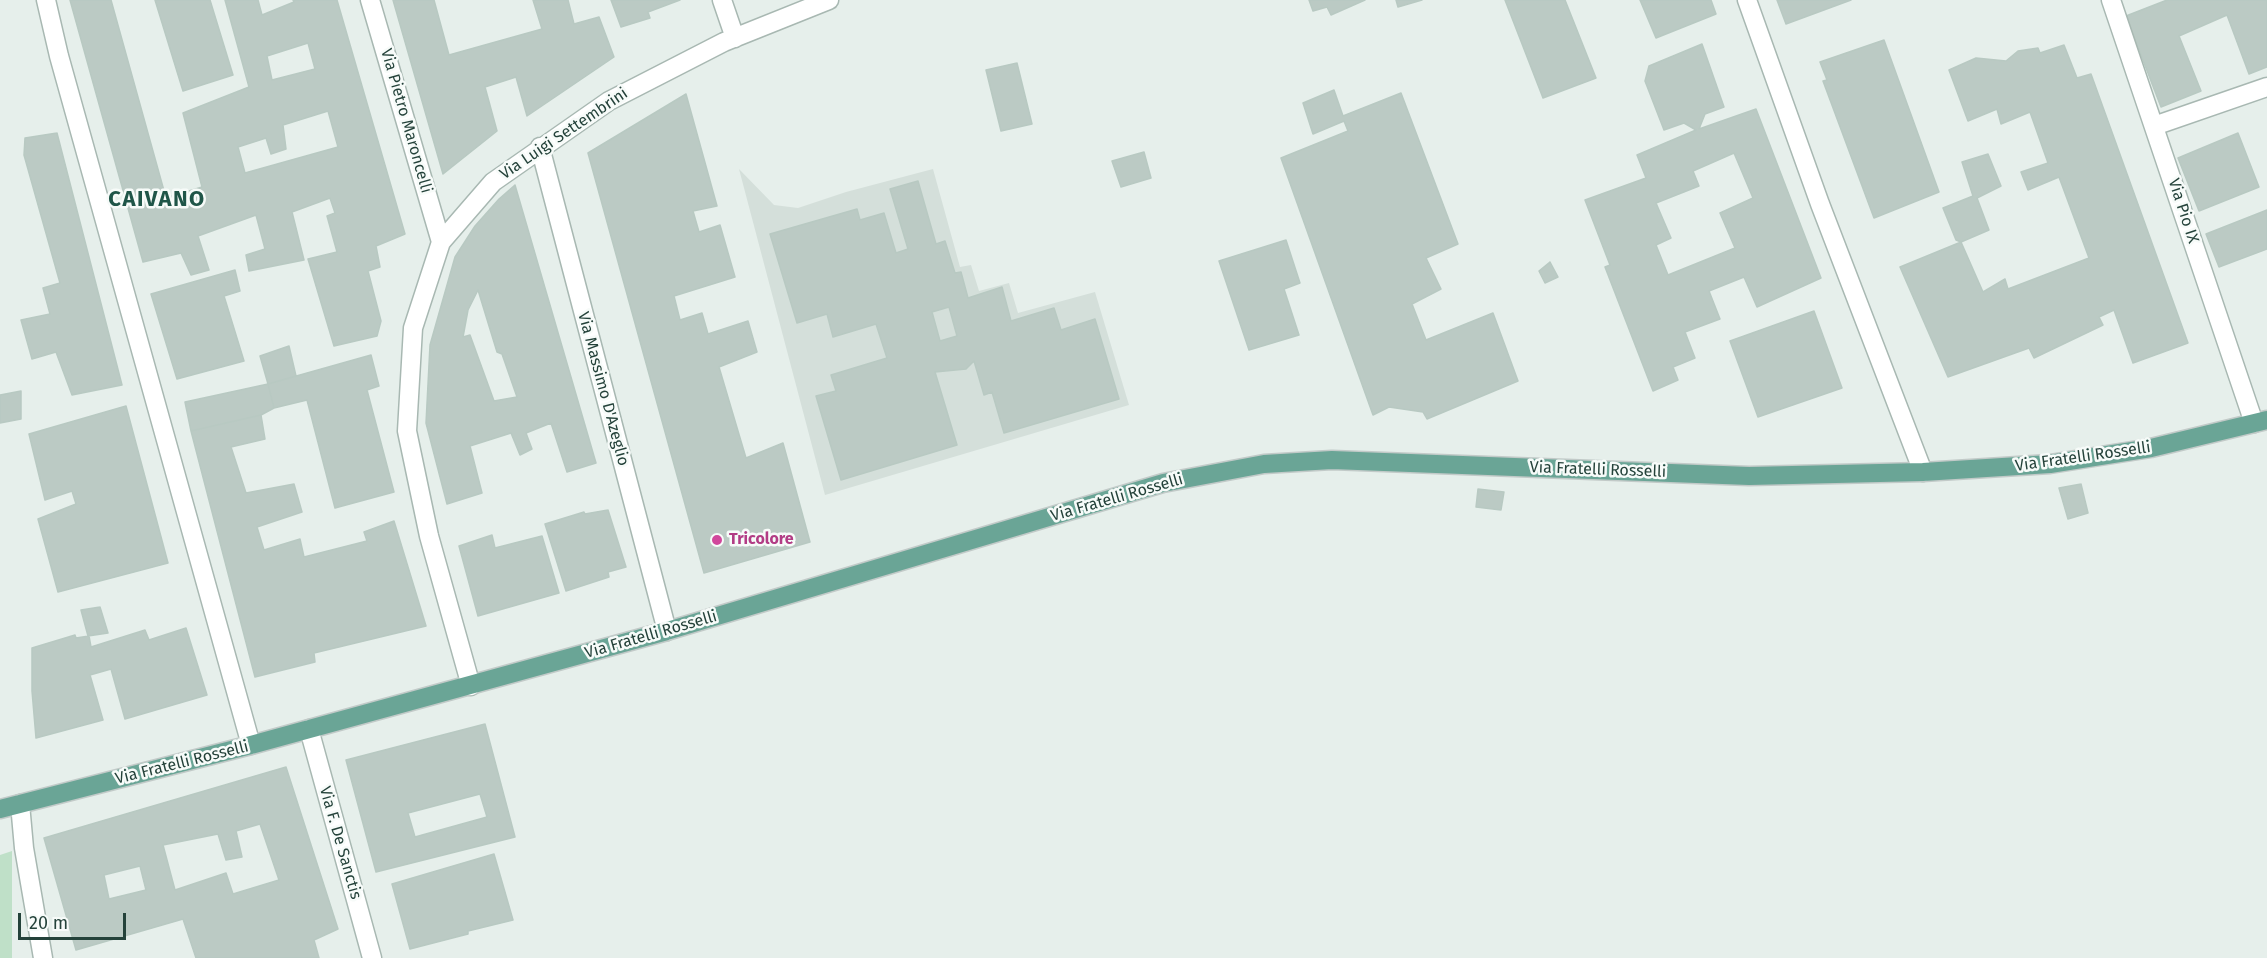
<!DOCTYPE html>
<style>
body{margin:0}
#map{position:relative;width:2267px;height:958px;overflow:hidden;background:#e6efeb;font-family:"Fira Sans",sans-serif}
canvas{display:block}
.scale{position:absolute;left:18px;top:913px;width:108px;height:27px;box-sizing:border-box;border:3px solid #24423a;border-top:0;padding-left:8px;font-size:18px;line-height:21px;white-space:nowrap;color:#24423a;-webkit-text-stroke:4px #f7fbf9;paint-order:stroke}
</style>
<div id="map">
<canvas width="2267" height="958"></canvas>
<div class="scale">20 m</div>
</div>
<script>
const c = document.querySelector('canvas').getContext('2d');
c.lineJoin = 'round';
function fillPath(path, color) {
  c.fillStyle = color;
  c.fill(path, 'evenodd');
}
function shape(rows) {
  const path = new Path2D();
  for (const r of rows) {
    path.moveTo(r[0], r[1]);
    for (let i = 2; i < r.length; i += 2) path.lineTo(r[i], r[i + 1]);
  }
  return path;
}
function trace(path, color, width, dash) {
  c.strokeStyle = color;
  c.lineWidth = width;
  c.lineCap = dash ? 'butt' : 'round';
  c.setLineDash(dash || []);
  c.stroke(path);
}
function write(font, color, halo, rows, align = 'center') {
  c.font = font + ' "Fira Sans",sans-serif';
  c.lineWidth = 5;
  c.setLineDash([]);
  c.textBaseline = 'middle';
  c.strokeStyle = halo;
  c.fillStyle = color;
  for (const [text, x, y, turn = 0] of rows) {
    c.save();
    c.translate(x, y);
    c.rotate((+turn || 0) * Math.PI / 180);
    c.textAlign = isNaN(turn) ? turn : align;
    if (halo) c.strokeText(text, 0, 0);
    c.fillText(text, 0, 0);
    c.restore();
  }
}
const built = shape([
 [739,169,774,205,798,208,846,192,933,169,960,267,971,265,979,291,1009,283,1018,313,1095,292,1129,405,825,495]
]);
const green = shape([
 [12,851,12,958,0,958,0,855]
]);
const building = shape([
 [70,0,111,0,166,198,202,187,183,113,249,87,225,0,258,0,262,15,294,2,293,0,337,0,405,234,376,246,380,267,368,271,381,321,377,336,334,346,308,259,337,252,327,216,335,213,330,198,292,212,304,260,249,271,246,255,265,249,256,215,198,236,209,270,191,275,181,253,143,262,70,0],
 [308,43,315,69,272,80,267,56,308,43],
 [328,111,338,147,245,173,238,147,266,138,271,154,286,149,283,125,328,111],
 [155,0,210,0,233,75,183,91,155,0],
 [393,0,434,0,449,55,542,29,533,0,568,0,574,24,599,17,614,57,527,116,516,77,485,87,497,131,443,174,393,0],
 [611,0,680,0,648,12,650,18,621,27,611,0],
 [1309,0,1365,0,1331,15,1327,7,1313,11,1309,0],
 [1396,0,1422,0,1398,7,1396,0],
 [1505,0,1565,0,1596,78,1543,98,1505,0],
 [1640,0,1711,0,1716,14,1656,38,1640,0],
 [1777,0,1851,0,1786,24,1777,0],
 [2167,0,2267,0,2267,67,2249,74,2227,15,2179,36,2201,91,2161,107,2126,16,2167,0],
 [1884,40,1939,192,1874,218,1823,81,1827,80,1820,62,1884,40],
 [1702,44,1724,107,1705,114,1699,129,1756,109,1821,278,1757,307,1744,277,1709,291,1720,319,1685,332,1695,358,1673,367,1678,380,1653,391,1605,267,1610,265,1585,200,1646,178,1637,155,1696,130,1684,123,1664,130,1645,81,1649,66,1702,44],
 [1734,153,1753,198,1720,213,1735,248,1668,275,1656,245,1671,238,1656,203,1699,186,1693,171,1734,153],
 [2064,45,2077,78,2091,74,2188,343,2133,363,2114,310,2099,317,2103,325,2034,358,2029,348,1948,377,1900,267,1961,242,1983,292,2005,279,2008,289,2089,258,2059,177,2028,190,2021,172,2048,163,2030,112,2001,124,1997,109,1968,121,1949,70,1976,58,2006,61,2018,51,2038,48,2040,53,2064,45],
 [1017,63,1032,124,1001,131,986,70,1017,63],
 [1334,90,1343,116,1401,93,1458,244,1426,258,1441,289,1412,304,1426,340,1493,313,1518,381,1427,419,1423,412,1389,407,1373,415,1281,158,1348,131,1344,121,1313,134,1303,103,1334,90],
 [686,94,717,206,693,211,699,232,720,225,735,277,674,296,680,320,702,313,708,334,748,321,757,352,719,367,746,458,783,443,810,542,704,573,588,153,686,94],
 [57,133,122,385,72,395,56,352,32,359,21,320,50,314,43,288,60,283,24,155,25,138,57,133],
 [2238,133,2259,187,2199,211,2178,158,2238,133],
 [1144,152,1151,178,1121,187,1112,161,1144,152],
 [1988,154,2001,186,1977,198,1989,230,1961,242,1956,240,1943,208,1973,196,1962,162,1988,154],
 [918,181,936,244,945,241,955,273,961,272,968,298,1002,287,1011,321,1054,308,1061,330,1095,319,1119,399,1004,433,992,392,984,395,974,361,966,369,935,372,957,445,841,480,816,396,836,391,831,375,887,358,876,324,833,337,827,314,797,323,770,234,857,209,860,220,884,213,896,253,908,249,890,189,918,181],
 [949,307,957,336,940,341,932,312,949,307],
 [515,185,596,463,567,472,551,423,526,433,532,449,520,455,511,433,470,446,482,493,447,504,426,423,430,345,455,257,475,226,499,199,515,185],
 [478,290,497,352,502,354,517,397,494,401,470,335,463,337,468,310,478,290],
 [2267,210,2267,249,2219,267,2206,234,2267,210],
 [1286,240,1300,283,1284,289,1299,335,1249,350,1219,261,1286,240],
 [1550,262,1558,277,1545,283,1539,271,1550,262],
 [235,270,240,291,224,296,244,361,177,379,151,294,235,270],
 [1814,311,1842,388,1758,417,1730,341,1814,311],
 [289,346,296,376,268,384,260,356,289,346],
 [371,355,379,386,367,390,394,492,335,508,307,400,274,408,268,384,371,355],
 [268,384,274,408,261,415,191,431,185,402,268,384],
 [21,391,21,419,0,423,0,395,21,391],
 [126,406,168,563,58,592,38,519,76,504,72,491,45,500,29,434,126,406],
 [261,415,265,439,231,447,246,493,294,484,302,512,257,527,264,550,300,539,304,557,367,541,364,532,394,521,426,626,314,653,315,662,255,677,191,431,261,415],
 [2081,484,2088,513,2068,519,2059,488,2081,484],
 [1478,489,1504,492,1501,510,1476,507,1478,489],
 [608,510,626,567,608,572,609,577,566,591,545,524,584,512,585,514,608,510],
 [492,535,495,548,542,536,559,593,478,616,459,546,492,535],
 [100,607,108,633,88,636,81,610,100,607],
 [186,628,207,695,125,719,111,669,90,675,103,720,36,738,32,691,32,648,75,635,76,638,89,636,91,647,145,630,149,640,186,628],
 [485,724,515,837,376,872,346,760,485,724],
 [480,794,487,817,415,837,408,813,480,794],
 [286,767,338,929,314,940,319,958,196,958,183,919,76,950,44,838,286,767],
 [260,824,279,880,233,894,226,873,175,890,163,845,218,834,226,860,242,857,236,831,260,824],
 [140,866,146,890,109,899,104,875,140,866],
 [494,854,513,920,468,931,468,934,410,949,392,884,494,854]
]);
const minor = shape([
 [46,0,59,56,251,745],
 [370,0,441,242],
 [722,0,735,38],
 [1747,0,1820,204,1923,472],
 [2111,0,2254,423],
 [2154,126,2267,87],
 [540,147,667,631],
 [471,686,429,536,407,431,413,328,441,242,493,182,609,101,724,42,829,0],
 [309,729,372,958],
 [20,804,24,848,43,958]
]);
const major = shape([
 [0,809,251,745,667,631,1163,483,1264,464,1332,460,1749,476,1923,472,2050,464,2151,448,2267,420]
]);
const markers = [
 [717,540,6,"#d1479c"]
];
const streetNames = [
 ["Via Pietro Maroncelli",406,121,74],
 ["Via Luigi Settembrini",564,134,-34],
 ["Via Pio IX",2183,211,72],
 ["Via Massimo D'Azeglio",603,389,75],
 ["Via Fratelli Rosselli",2083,457,-8],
 ["Via Fratelli Rosselli",1598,470,2],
 ["Via Fratelli Rosselli",1117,498,-16],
 ["Via Fratelli Rosselli",651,635,-16],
 ["Via Fratelli Rosselli",182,763,-14],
 ["Via F. De Sanctis",340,843,74]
];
const hotelNames = [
 ["Tricolore",729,540]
];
const districtNames = [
 ["CAIVANO",157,200]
];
fillPath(built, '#d4dfda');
fillPath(green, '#bfe0c8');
fillPath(building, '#bbcac4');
trace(building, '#b8c9c2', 1.5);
trace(minor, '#a8b8b2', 21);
trace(major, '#c2cac8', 21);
trace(minor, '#fff', 18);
trace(major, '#6aa596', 18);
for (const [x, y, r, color] of markers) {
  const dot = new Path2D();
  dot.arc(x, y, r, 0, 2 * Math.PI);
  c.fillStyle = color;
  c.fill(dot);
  trace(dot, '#f7fbf9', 2);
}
write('16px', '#24423a', '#f7fbf9', streetNames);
write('bold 16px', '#b23c85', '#f7fbf9', hotelNames, 'left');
c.letterSpacing = '1.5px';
write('bold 22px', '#1f5548', '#f7fbf9', districtNames);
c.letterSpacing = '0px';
</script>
